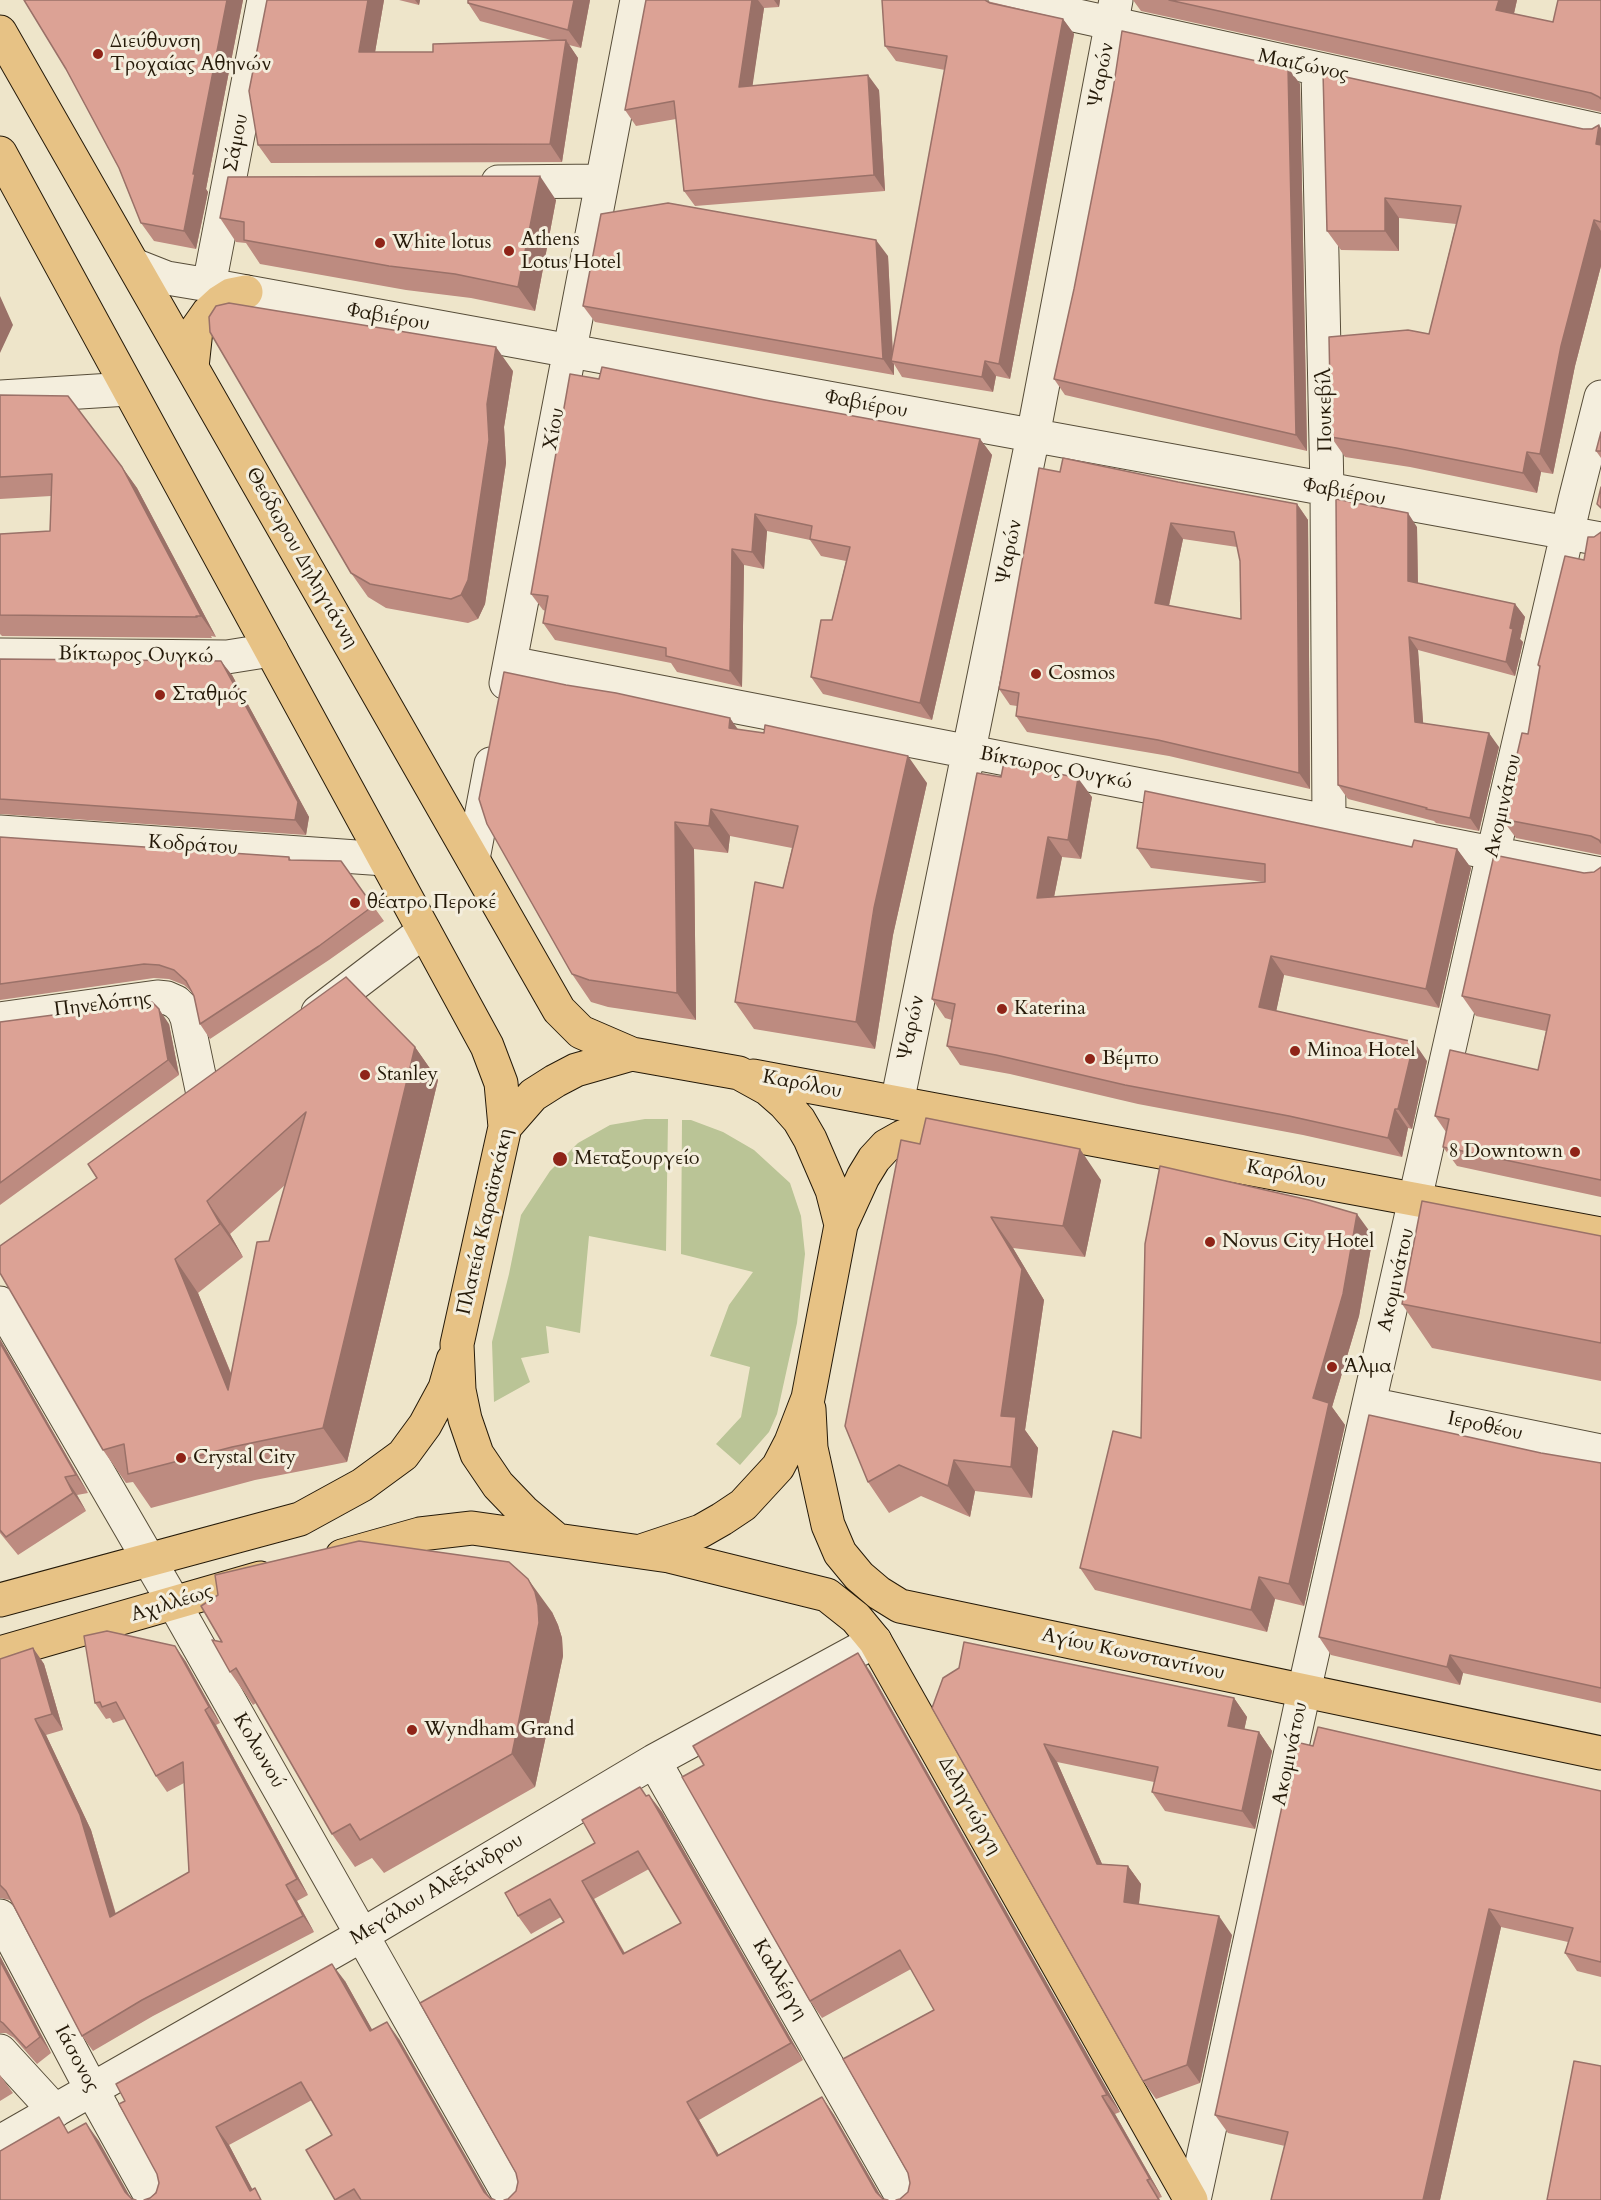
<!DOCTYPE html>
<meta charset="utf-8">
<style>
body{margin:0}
canvas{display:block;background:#eee5ca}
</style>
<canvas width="1601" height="2200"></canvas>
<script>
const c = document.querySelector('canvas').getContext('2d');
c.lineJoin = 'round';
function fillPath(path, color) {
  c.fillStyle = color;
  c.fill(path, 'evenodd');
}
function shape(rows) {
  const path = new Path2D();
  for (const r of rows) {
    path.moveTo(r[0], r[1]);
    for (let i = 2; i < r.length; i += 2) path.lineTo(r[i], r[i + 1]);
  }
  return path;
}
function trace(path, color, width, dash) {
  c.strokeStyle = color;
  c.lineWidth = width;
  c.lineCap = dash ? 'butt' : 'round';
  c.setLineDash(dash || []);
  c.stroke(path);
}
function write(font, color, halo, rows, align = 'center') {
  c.font = font + ' Cardo,serif';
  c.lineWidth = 6;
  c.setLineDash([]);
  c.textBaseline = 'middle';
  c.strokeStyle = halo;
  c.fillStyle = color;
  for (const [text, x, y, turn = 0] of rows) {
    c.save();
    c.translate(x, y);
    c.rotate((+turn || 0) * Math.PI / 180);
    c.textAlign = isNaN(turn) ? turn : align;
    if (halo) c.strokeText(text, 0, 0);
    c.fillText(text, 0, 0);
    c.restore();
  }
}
const green = shape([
 [645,1119,668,1119,666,1251,589,1236,580,1333,546,1326,549,1353,521,1358,530,1382,494,1402,492,1342,509,1274,521,1215,550,1171,578,1143,610,1125],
 [682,1120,691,1120,723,1132,754,1150,790,1183,801,1216,805,1254,797,1323,777,1414,769,1432,740,1465,716,1444,741,1417,750,1367,710,1356,729,1305,753,1272,681,1254]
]);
const minor = shape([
 [1005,0,1601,131],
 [1318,70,1327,490,1329,822],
 [498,182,602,181],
 [134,265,167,278,209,285,1601,539],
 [209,285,264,0],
 [0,397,128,389],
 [0,655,227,657,271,650],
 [510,663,1601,874],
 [506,683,637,0],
 [0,832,385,859],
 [473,859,491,764],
 [318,1012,424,931],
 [0,1019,157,997,167,998,176,1002,183,1009,187,1018,204,1099],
 [897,1103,1033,436,1116,0],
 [0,1303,174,1603,512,2200],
 [1369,1404,1601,1451],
 [654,1761,904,2200],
 [0,1916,92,2090,153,2200],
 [0,2051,55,2111],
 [0,2142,362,1935,654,1761,875,1641],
 [1194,2200,1304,1691,1493,854,1575,500,1601,397]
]);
const major = shape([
 [0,32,559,1010,581,1032,632,1054],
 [0,153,487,1046,501,1083,505,1127],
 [192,367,196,330,208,313,220,302,231,295,246,292],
 [753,1076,1601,1234],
 [841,1225,863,1177,874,1159,886,1146,902,1137,921,1129,962,1119],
 [809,1409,811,1448,828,1525,840,1553,859,1576,879,1593,900,1606,1601,1753],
 [556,1539,523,1511,498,1485,477,1454,465,1419,459,1390,457,1344,505,1127,533,1095,555,1081,576,1070,632,1054,739,1073,768,1089,784,1103,799,1120,810,1139,832,1190,841,1225,808,1398,791,1442,778,1467,743,1505,722,1519,701,1531,644,1550],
 [342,1556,420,1534,472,1528,669,1556,827,1595,856,1618,875,1641,1191,2200],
 [0,1600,300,1519,362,1485,403,1455,425,1425,445,1388,453,1360],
 [0,1653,260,1578]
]);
const wall = shape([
 [24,0,243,0,206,189,208,192,196,249,154,241,141,223,119,168,66,69],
 [267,0,384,0,375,52,433,52,551,40,480,21,468,3,468,0,590,0,581,48,569,45,578,58,562,162,271,163,258,145],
 [399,0,420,0,419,5],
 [646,0,780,0,779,7,764,8,752,86,879,90,885,191,695,206,684,191,676,119,636,126,625,110],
 [1133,0,1517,0,1514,14,1553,22,1601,0,1601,112,1141,11],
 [987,1,1063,19,1074,34,1010,379,996,376,993,392,902,377,894,364,894,375,595,322,583,306,888,256,893,352,945,70,896,61,885,46],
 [1288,68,1300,84,1307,451,1065,395,1054,379,1074,289],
 [1323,72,1583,129,1601,128,1601,266,1575,366,1553,474,1541,472,1537,493,1410,467,1345,457,1331,437,1429,334,1456,224,1399,218,1399,251,1341,250,1327,231],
 [556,200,535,311,471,298,406,290,260,264,246,243,236,242,220,218],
 [513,371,504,427,506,463,485,604,478,619,468,623,386,608,368,597,351,573],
 [599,379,765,400,980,439,992,455,932,720,823,694,811,677,832,620,846,561,821,556,810,540,767,531,764,569,744,565,742,687,677,672,671,663,555,640,543,623,546,611,543,610,531,594],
 [0,395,122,467,137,488,216,637,211,636,212,638,2,636,0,634,0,534,50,531,51,496,0,499],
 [1601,432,1601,458,1596,451],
 [1060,472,1178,482,1297,504,1308,520,1310,789,1169,756,1027,732,1016,716,1017,706,1010,705,999,689],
 [1183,539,1237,547,1240,561,1241,619,1169,606],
 [1417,527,1418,583,1515,604,1525,617,1520,639,1523,642,1515,676,1418,650,1423,723,1499,747,1479,831,1436,823,1434,821,1348,799,1338,785],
 [1601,532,1601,855,1516,838,1502,819,1528,734,1540,669,1538,665,1594,537],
 [0,659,232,675,309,817,306,835,0,814],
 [738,730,927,783,893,935,875,1049,754,1029,735,1002,783,888,792,848,730,836,728,853,694,849,696,1020,608,1007,591,1002,572,974],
 [977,773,1092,797,1081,859,1062,857,1054,897,1265,882,1151,868,1137,848,1412,847,1457,849,1471,868,1439,1008,1284,975,1276,1011,1427,1061,1412,1129,1408,1128,1402,1157,1303,1135,1138,1104,1010,1074,960,1065,947,1046,952,1020,945,1018,932,999],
 [0,837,289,857,291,860,341,861,384,921,329,960,210,1039,200,1024,194,996,192,992,184,985,169,979,154,978,0,1000],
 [1601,867,1601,1197,1457,1166,1443,1147,1446,1132,1435,1116,1538,1070,1546,1031,1476,1016,1462,996,1584,873,1594,872],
 [0,1022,169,1024,179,1075,0,1205],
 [415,1047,438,1080,347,1462,255,1480,151,1508,133,1482,126,1483,103,1450,0,1273],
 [285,1185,269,1241,231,1373,198,1293,243,1257,230,1234],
 [901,1140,1101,1180,1085,1257,1013,1248,1044,1300,1025,1430,1038,1448,1032,1498,975,1491,970,1517,921,1496,889,1513,868,1482],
 [1373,1236,1359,1316,1332,1407,1345,1425,1304,1606,1275,1599,1267,1632,1095,1590,1080,1568],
 [1601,1236,1601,1381,1432,1348,1402,1304],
 [0,1339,88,1493,77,1495,86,1511,18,1555,0,1533],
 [1541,1453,1601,1463,1601,1703,1463,1673,1460,1685,1331,1655,1319,1637],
 [552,1612,558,1625,562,1638,563,1656,535,1787,384,1873,372,1858,355,1867,332,1834,256,1703,253,1705,230,1672,222,1642],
 [175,1646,186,1662,220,1723,216,1725,308,1895,297,1901,314,1932,153,2016,93,2051,82,2036,10,1900,0,1898,0,1659,33,1648,44,1664,63,1730,46,1735,91,1830,116,1914,189,1872,184,1783,167,1792,156,1776,125,1719,113,1723,110,1718,106,1719,95,1703],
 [870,1671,1120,2112,1115,2114,1162,2197,1159,2198,1160,2200,896,2200,900,2199,908,2192,910,2183,934,2010,911,1969,822,2018,810,2001,704,1765],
 [1234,1698,1247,1717,1244,1730,1259,1732,1272,1751,1255,1829,1165,1811,1152,1792,1154,1782,1057,1762,1102,1864,1128,1866,1141,1884,1139,1904,1232,1935,1200,2083,1156,2099,1143,2081,932,1708],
 [1313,1746,1519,1773,1601,1791,1601,1977,1577,1971,1565,1953,1568,1942,1501,1927,1440,2200,1271,2200,1285,2146,1228,2133,1215,2115],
 [649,1795,662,1812,803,2060,699,2120,719,2155,822,2097,834,2115,881,2197,883,2199,508,2199,516,2191,518,2182,564,1922,561,1917,531,1934,518,1916,595,1843],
 [649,1869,681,1923,625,1953,594,1899],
 [0,1956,51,2053,37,2064,14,2038,6,2033,0,2033],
 [345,1981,372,2030,399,2039,489,2198,495,2200,336,2200,306,2150,332,2135,312,2100,229,2145,252,2189,150,2198],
 [0,2075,13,2093,0,2101]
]);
const shadedWall = shape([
 [227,0,243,0,206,189,208,192,196,249,184,231,193,174],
 [368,0,384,0,372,70,359,52],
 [415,0,420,0,419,5],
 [574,0,590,0,581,48,568,30],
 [752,0,758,0,764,8,750,103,739,87],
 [774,0,780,0,779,7],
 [1499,0,1517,0,1510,30,1496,10],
 [1063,19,1074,34,1010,379,999,364],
 [566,40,578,58,562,162,550,144],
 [1288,68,1300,84,1307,451,1296,435],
 [868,75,879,90,885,191,874,175],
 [1599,125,1601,128,1601,151,1596,144],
 [540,176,556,200,535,311,518,287],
 [1385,198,1399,218,1399,251,1385,231],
 [1594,220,1601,231,1601,266,1575,366,1553,474,1540,454,1561,346],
 [876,240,888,256,893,361,891,361,894,364,894,375,883,359],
 [0,296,13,325,0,353],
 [496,347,513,371,504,427,506,463,485,604,478,619,461,595,487,404],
 [985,361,996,376,993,392,982,377],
 [980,439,992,455,932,720,920,703],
 [1527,452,1541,472,1537,493,1523,473],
 [122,467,137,488,216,637,201,616],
 [1297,504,1308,520,1310,789,1299,773],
 [1408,513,1417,527,1418,594,1408,581],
 [755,514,767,531,764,569,752,552],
 [1171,523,1183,539,1166,619,1155,603],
 [732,549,744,565,742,687,730,671],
 [1515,604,1525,617,1520,639,1523,642,1515,676,1506,662,1510,628],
 [1409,637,1418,650,1424,735,1415,722],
 [221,661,232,675,309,817,306,835,295,820],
 [730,718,749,745,729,728],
 [1489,733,1499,747,1479,831,1470,818],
 [908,756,927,783,893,935,875,1049,856,1022,874,908],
 [1078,778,1092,797,1081,859,1068,840],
 [711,809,730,836,728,853,709,826],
 [675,822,694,849,696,1020,677,993],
 [1048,837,1062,857,1050,917,1037,898],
 [1457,849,1471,868,1439,1008,1426,989],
 [1271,956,1284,975,1273,1026,1259,1007],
 [159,1009,169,1024,179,1075,168,1060],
 [1414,1042,1427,1061,1412,1129,1398,1109],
 [415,1047,438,1080,347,1462,323,1428],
 [1395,1109,1408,1128,1402,1157,1388,1138],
 [1080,1149,1101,1180,1085,1257,1063,1226],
 [207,1201,230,1234,243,1257,220,1224],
 [1357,1214,1373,1236,1359,1316,1332,1407,1345,1425,1304,1606,1289,1584,1313,1398],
 [991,1217,1013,1248,1044,1300,1025,1430,1038,1448,1032,1498,1011,1467,1001,1416],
 [175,1259,198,1293,251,1423,228,1390],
 [0,1339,88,1493,76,1475,0,1343],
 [954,1460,975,1491,970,1517,948,1486],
 [65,1477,77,1495,86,1511,73,1493],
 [1259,1577,1275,1599,1267,1632,1251,1610],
 [528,1579,552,1612,558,1625,562,1638,563,1656,535,1787,512,1754],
 [175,1646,186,1662,220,1723,209,1707],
 [33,1648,44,1664,63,1730,52,1714],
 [858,1653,870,1671,1120,2112,1107,2095],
 [1450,1655,1463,1673,1460,1685,1447,1667],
 [1234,1698,1247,1717,1241,1745,1228,1726],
 [205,1710,216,1725,308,1895,297,1879],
 [35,1719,46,1735,91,1830,121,1933,110,1917],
 [1259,1732,1272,1751,1255,1829,1242,1811],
 [1044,1744,1057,1762,1110,1882,1097,1864],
 [649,1795,662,1812,803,2060,791,2043],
 [1128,1866,1141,1884,1137,1921,1124,1902],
 [582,1881,594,1899,635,1972,623,1954],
 [286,1885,297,1901,314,1932,303,1916],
 [1489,1909,1501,1927,1440,2200,1423,2200],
 [1219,1916,1232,1935,1200,2083,1187,2065],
 [0,1956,51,2053,40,2037,0,1961],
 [332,1964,345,1981,383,2049,370,2031],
 [387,2022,399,2039,491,2200,484,2192],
 [1102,2096,1115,2114,1162,2197,1150,2179],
 [822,2097,834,2115,883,2200,876,2192],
 [687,2102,699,2120,729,2173,717,2156],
 [86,2123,99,2141,132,2200,125,2192],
 [216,2127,229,2145,258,2200,250,2191]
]);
const building = shape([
 [24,0,227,0,193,174,195,174,184,231,141,223,119,168,66,69,24,0],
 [267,0,368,0,359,52,433,52,433,44,566,40,550,144,258,145,249,91,267,0],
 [468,0,574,0,568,30,468,3,468,0],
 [646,0,752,0,739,87,868,75,874,175,684,191,674,101,625,110,646,0],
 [882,0,985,0,990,3,1063,19,999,364,985,361,982,377,891,361,947,56,885,46,882,0],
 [1169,0,1499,0,1496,10,1553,22,1558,0,1601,0,1601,99,1599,97,1591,93,1169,0],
 [1122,31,1288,68,1296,435,1054,379,1074,289,1113,90,1122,31],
 [1323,72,1583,129,1592,129,1599,125,1596,144,1601,145,1601,222,1594,220,1561,346,1540,454,1527,452,1523,473,1396,448,1331,437,1329,337,1408,330,1429,334,1461,206,1385,198,1385,231,1327,231,1323,72],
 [540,176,518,287,455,274,389,266,244,240,244,222,220,218,228,177,540,176],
 [668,203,876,240,883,359,583,306,601,214,668,203],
 [229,303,496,347,487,404,489,440,468,580,461,595,451,599,370,584,351,573,210,332,209,317,216,306,229,303],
 [602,367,765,400,980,439,920,703,811,677,821,620,832,620,850,547,810,539,812,526,755,514,752,552,732,549,730,671,666,656,666,648,543,623,548,596,531,594,570,374,599,379,602,367],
 [0,395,68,396,122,467,201,616,196,616,197,617,0,615,0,534,50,531,52,474,0,477,0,395],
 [1601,432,1601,451,1596,451,1601,432],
 [1063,458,1178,482,1297,504,1299,773,1158,740,1016,716,1019,693,999,689,1039,468,1060,472,1063,458],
 [1171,523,1234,532,1240,561,1241,619,1155,603,1171,523],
 [1601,487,1601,508,1597,504,1601,487],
 [1336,499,1408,513,1408,581,1515,604,1510,628,1513,629,1506,662,1409,637,1415,722,1489,733,1470,818,1426,809,1427,808,1338,785,1336,499],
 [1601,532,1601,843,1599,840,1591,836,1502,819,1522,733,1528,734,1540,666,1538,665,1565,556,1584,560,1588,537,1594,537,1601,532],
 [0,659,221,661,298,802,295,820,0,799,0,659],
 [504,672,566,685,616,693,730,718,729,728,764,733,765,725,908,756,874,908,856,1022,735,1002,755,882,783,888,798,826,711,809,709,826,675,822,677,993,589,980,572,974,487,824,479,799,504,672],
 [1004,762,1078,778,1068,840,1048,837,1037,898,1265,882,1265,864,1137,848,1145,791,1412,847,1414,840,1457,849,1426,989,1271,956,1259,1007,1414,1042,1398,1109,1395,1109,1388,1138,1289,1116,1125,1085,996,1055,947,1046,955,1004,932,999,977,773,1001,777,1004,762],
 [0,837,289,857,289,860,341,861,373,906,319,946,200,1024,194,996,186,981,174,970,159,965,144,964,0,984,0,837],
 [1494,855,1584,873,1594,872,1601,867,1601,1180,1443,1147,1449,1119,1435,1116,1450,1050,1538,1070,1550,1015,1462,996,1494,855],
 [346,977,415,1047,323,1428,232,1447,128,1474,124,1444,103,1450,0,1273,0,1246,97,1178,88,1164,346,977],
 [306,1112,269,1241,257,1242,228,1390,175,1259,220,1224,207,1201,306,1112],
 [152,1002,159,1009,168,1060,0,1183,0,1022,152,1002],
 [926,1118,1080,1149,1063,1226,991,1217,1022,1269,1001,1416,1016,1417,1011,1467,954,1460,948,1486,899,1465,868,1482,845,1426,901,1140,920,1144,926,1118],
 [1160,1166,1309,1200,1357,1214,1343,1294,1313,1398,1329,1403,1289,1584,1259,1577,1251,1610,1080,1568,1113,1431,1141,1438,1145,1244,1160,1166],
 [1422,1201,1601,1236,1601,1343,1402,1304,1422,1201],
 [0,1343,76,1475,65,1477,73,1493,6,1537,0,1530,0,1343],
 [1369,1415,1541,1453,1601,1463,1601,1688,1450,1655,1447,1667,1319,1637,1369,1415],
 [359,1541,509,1562,528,1579,535,1592,538,1605,539,1623,512,1754,360,1840,350,1824,332,1834,236,1668,230,1672,212,1640,222,1642,201,1606,218,1595,215,1575,359,1541],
 [107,1631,175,1646,209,1707,205,1710,297,1879,286,1885,303,1916,142,2000,82,2036,6,1891,0,1885,0,1659,33,1648,52,1714,35,1719,80,1815,110,1917,189,1872,183,1762,156,1776,116,1702,102,1707,100,1702,95,1703,84,1636,107,1631],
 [964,1642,1234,1698,1228,1726,1259,1732,1242,1811,1152,1792,1158,1767,1044,1744,1097,1864,1128,1866,1124,1902,1219,1916,1187,2065,1143,2081,932,1708,943,1678,959,1668,964,1642],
 [858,1653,1107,2095,1102,2096,1150,2179,1147,2180,1159,2200,896,2200,900,2199,908,2192,910,2183,908,2173,843,2059,934,2010,900,1950,810,2001,682,1777,704,1765,693,1746,858,1653],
 [1318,1727,1519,1773,1601,1791,1601,1962,1565,1953,1573,1928,1489,1909,1423,2200,1271,2200,1288,2132,1215,2115,1296,1742,1313,1746,1318,1727],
 [640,1787,646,1796,649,1795,791,2043,687,2102,717,2156,822,2097,876,2192,883,2199,888,2200,504,2200,508,2199,516,2191,518,2182,516,2173,420,2003,564,1922,550,1899,518,1916,505,1893,595,1843,582,1820,640,1787],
 [638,1851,681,1923,623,1954,582,1881,638,1851],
 [0,1961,40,2037,26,2048,3,2023,0,2021,0,1961],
 [332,1964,370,2031,387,2022,484,2192,490,2198,495,2200,361,2200,354,2189,335,2200,306,2150,332,2135,301,2082,216,2127,250,2191,255,2188,261,2200,144,2200,150,2198,156,2193,159,2183,157,2174,119,2104,125,2101,116,2084,332,1964],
 [1574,2061,1601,2066,1601,2200,1547,2200,1574,2061],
 [59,2117,68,2133,86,2123,125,2192,132,2199,136,2200,0,2200,0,2151,59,2117]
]);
const markers = [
 [98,54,6,"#8f2418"],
 [380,243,6,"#8f2418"],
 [509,251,6,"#8f2418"],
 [1036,674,6,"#8f2418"],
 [160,695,6,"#8f2418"],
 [355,903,6,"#8f2418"],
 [1002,1009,6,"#8f2418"],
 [1295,1051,6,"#8f2418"],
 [1090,1059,6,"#8f2418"],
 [365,1075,6,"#8f2418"],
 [1575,1152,6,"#8f2418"],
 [560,1159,8,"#8f2418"],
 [1210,1242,6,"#8f2418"],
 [1332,1367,6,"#8f2418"],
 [181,1458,6,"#8f2418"],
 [412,1730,6,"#8f2418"]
];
const poiNames = [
 ["Διεύθυνση",110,42],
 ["Τροχαίας Αθηνών",110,65],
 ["Athens",521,240],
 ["Lotus Hotel",521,263],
 ["White lotus",392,243],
 ["Cosmos",1048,674],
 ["Σταθμός",172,695],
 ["θέατρο Περοκέ",367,903],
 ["Katerina",1014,1009],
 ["Minoa Hotel",1307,1051],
 ["Βέμπο",1102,1059],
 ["Stanley",377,1075],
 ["8 Downtown",1563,1152,"right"],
 ["Μεταξουργείο",574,1159],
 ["Novus City Hotel",1222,1242],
 ["Άλμα",1344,1367],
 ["Crystal City",193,1458],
 ["Wyndham Grand",424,1730]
];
const streetNames = [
 ["Μαιζώνος",1303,66,12],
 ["Ψαρών",1102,75,-79],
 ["Σάμου",237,143,-79],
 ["Φαβιέρου",388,318,10],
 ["Φαβιέρου",866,405,10],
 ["Πουκεβίλ",1326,410,-91],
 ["Χίου",555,429,-79],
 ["Φαβιέρου",1344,493,10],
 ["Ψαρών",1010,552,-79],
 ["Θεόδωρου Δηληγιάννη",301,558,60],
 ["Βίκτωρος Ουγκώ",136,656,1],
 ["Βίκτωρος Ουγκώ",1056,769,11],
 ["Ακομινάτου",1504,806,-77],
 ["Κοδράτου",193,846,4],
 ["Πηνελόπης",103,1005,-7],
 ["Ψαρών",912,1028,-78],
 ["Καρόλου",802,1085,11],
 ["Καρόλου",1286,1175,11],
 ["Πλατεία Καραϊσκάκη",486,1222,-77],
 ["Ακομινάτου",1397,1280,-77],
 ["Ιεροθέου",1485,1427,12],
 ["Αχιλλέως",172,1604,-17],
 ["Αγίου Κωνσταντίνου",1133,1655,12],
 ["Κολωνού",258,1751,60],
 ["Ακομινάτου",1291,1754,-78],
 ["Δεληγιώργη",969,1806,61],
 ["Μεγάλου Αλεξάνδρου",437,1890,-31],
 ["Καλλέργη",779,1980,60],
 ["Ιάσονος",76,2059,62]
];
fillPath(green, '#bac496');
trace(minor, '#574d39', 35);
trace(major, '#251a09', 35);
trace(minor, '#f4eedd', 33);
trace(major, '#e7c285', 33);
fillPath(wall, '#bd8b80');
fillPath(shadedWall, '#9a7168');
fillPath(building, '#dca295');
trace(building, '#9a7168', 1.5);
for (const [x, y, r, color] of markers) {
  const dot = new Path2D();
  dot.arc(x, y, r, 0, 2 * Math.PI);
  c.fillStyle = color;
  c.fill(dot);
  trace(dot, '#f4eedd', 2);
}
write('20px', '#251a09', '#f4eedd', poiNames, 'left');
write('20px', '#251a09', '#f4eedd', streetNames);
</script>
